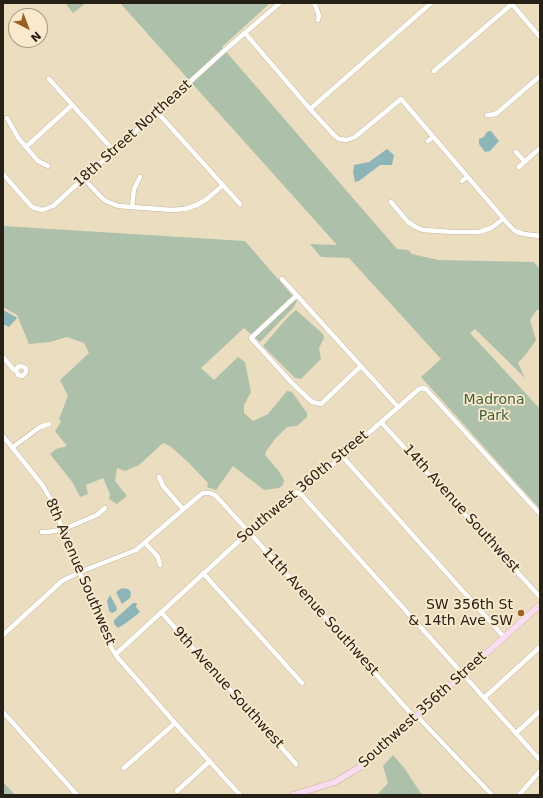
<!DOCTYPE html>
<style>
body{margin:0}
#map{position:relative;width:543px;height:798px;overflow:hidden;background:#ebddc0;font-family:"DejaVu Sans",sans-serif}
canvas{display:block}
.frame{position:absolute;inset:0;border:4px solid #262016;pointer-events:none}
.north{position:absolute;left:8px;top:8px;width:40px;height:40px;box-sizing:border-box;background:#f9eacd;border:1px solid #a59984;border-radius:50%;rotate:138deg;font-size:11px;font-weight:700;line-height:16px;text-align:center;color:#262016}
.north::after{content:'';display:block;margin:auto;width:14px;height:18px;background:#9c5f23;clip-path:polygon(50% 0,100% 100%,50% 72%,0 100%)}
</style>
<div id="map">
<canvas width="543" height="798"></canvas>
<div class="frame"></div>
<div class="north">N</div>
</div>
<script>
const c = document.querySelector('canvas').getContext('2d');
c.lineJoin = 'round';
function fillPath(path, color) {
  c.fillStyle = color;
  c.fill(path, 'evenodd');
}
function shape(rows) {
  const path = new Path2D();
  for (const r of rows) {
    path.moveTo(r[0], r[1]);
    for (let i = 2; i < r.length; i += 2) path.lineTo(r[i], r[i + 1]);
  }
  return path;
}
function trace(path, color, width, dash) {
  c.strokeStyle = color;
  c.lineWidth = width;
  c.lineCap = dash ? 'butt' : 'round';
  c.setLineDash(dash || []);
  c.stroke(path);
}
function write(font, color, halo, rows, align = 'center') {
  c.font = font + ' "DejaVu Sans",sans-serif';
  c.lineWidth = 3.5;
  c.setLineDash([]);
  c.textBaseline = 'middle';
  c.strokeStyle = halo;
  c.fillStyle = color;
  for (const [text, x, y, turn = 0] of rows) {
    c.save();
    c.translate(x, y);
    c.rotate((+turn || 0) * Math.PI / 180);
    c.textAlign = isNaN(turn) ? turn : align;
    if (halo) c.strokeText(text, 0, 0);
    c.fillText(text, 0, 0);
    c.restore();
  }
}
const green = shape([
 [65,3,86,3,73,13],
 [120,3,270,3,222,47,397,249,408,250,412,254,438,260,534,262,540,270,540,308,536,311,530,320,536,340,527,353,518,363,525,378,475,329,470,333,540,409,540,509,421,377,441,359,349,258,321,257,310,244,337,245],
 [3,226,245,241,297,301,293,308,260,342,244,328,201,368,214,380,238,357,245,362,251,392,244,405,244,413,253,421,268,414,287,391,292,392,307,413,307,417,297,426,287,427,276,438,266,451,265,455,278,470,284,480,283,485,279,488,264,490,233,466,216,490,207,487,208,483,189,463,170,446,163,443,139,465,125,471,117,468,115,481,127,496,117,504,109,499,110,494,103,478,86,485,88,494,80,497,73,483,50,454,56,449,67,446,55,431,61,422,59,419,68,396,60,380,89,353,84,343,67,337,50,342,29,344,17,315,3,307],
 [296,310,323,334,324,338,319,348,321,359,301,379,295,378,263,346,287,318],
 [393,755,405,769,422,795,377,795,388,783,383,766],
 [3,782,15,795,3,795]
]);
const water = shape([
 [489,131,491,131,499,141,490,151,485,152,479,144,479,139,484,137,486,133],
 [387,149,394,155,392,165,380,165,359,181,355,182,353,172,354,165,369,162],
 [3,310,16,317,17,318,9,327,3,324],
 [122,588,128,589,131,592,130,598,122,604,116,592],
 [110,595,117,608,116,611,112,613,109,611,107,601],
 [133,603,137,603,136,607,140,612,126,623,118,628,114,624,114,620]
]);
const minor = shape([
 [314,3,317,10,319,16,318,20],
 [511,3,540,37],
 [245,33,310,109,334,135,339,139,347,140,355,137,401,99,508,224,515,231,524,234,540,236],
 [434,71,512,4],
 [49,79,114,151],
 [310,109,431,3],
 [157,112,240,204],
 [487,115,491,115,497,113,540,76],
 [7,118,19,139,38,161,48,166],
 [428,141,433,137],
 [26,147,72,105],
 [516,152,525,162],
 [519,167,540,148],
 [3,174,32,207,42,210,53,206,225,50,280,3],
 [84,179,104,200,118,206,172,210,185,209,197,205,207,199,223,185],
 [462,181,467,177],
 [391,202,408,222,416,227,423,230,452,232,479,232,491,228,503,219],
 [132,207,134,189,140,177],
 [282,279,398,407],
 [296,296,251,338,291,382,312,402,321,404,361,366],
 [3,357,13,369,16,370,18,375,23,376,26,372,26,368,21,366,18,367,16,370],
 [381,422,540,597],
 [3,436,43,486,51,500,102,629,112,649,118,658,175,723,240,795],
 [13,447,40,427,49,424],
 [342,456,504,637],
 [159,477,163,486,183,509],
 [300,493,540,760],
 [42,532,48,532,64,529,97,515,105,508],
 [145,543,158,557,160,565],
 [203,573,302,683],
 [161,612,296,764],
 [3,635,62,581,80,572,136,550,199,496,203,493,210,493,216,496,248,531,415,718],
 [116,654,289,495,293,492,300,493,419,389,423,388,426,389,540,514],
 [484,698,540,647],
 [3,712,77,795],
 [417,716,492,795],
 [516,733,540,711],
 [124,768,175,723],
 [177,791,210,761],
 [519,795,540,771]
]);
const secondary = shape([
 [293,795,335,782,360,767,540,605]
]);
const markers = [
 [521,613,4,"#9c5f23"]
];
const streetNames = [
 ["18th Street Northeast",133,134,-42],
 ["Southwest 360th Street",303,487,-40],
 ["14th Avenue Southwest",461,509,48],
 ["8th Avenue Southwest",80,572,67],
 ["11th Avenue Southwest",320,612,48],
 ["9th Avenue Southwest",228,688,48],
 ["Southwest 356th Street",423,710,-42]
];
const parkNames = [
 ["Madrona",494,400],
 ["Park",494,416]
];
const poiNames = [
 ["SW 356th St",513,605],
 ["& 14th Ave SW",513,621]
];
fillPath(green, '#adc0aa');
fillPath(water, '#8db5b8');
trace(minor, '#c4b59a', 5.5);
trace(secondary, '#c4b59a', 7);
trace(minor, '#fff', 4.5);
trace(secondary, '#fadcf1', 6);
for (const [x, y, r, color] of markers) {
  const dot = new Path2D();
  dot.arc(x, y, r, 0, 2 * Math.PI);
  c.fillStyle = color;
  c.fill(dot);
  trace(dot, '#f9eacd', 1.5);
}
write('14px', '#262016', '#f9eacd', streetNames);
write('14px', '#3f613a', '#f9eacd', parkNames);
write('14px', '#262016', '#f9eacd', poiNames, 'right');
</script>
